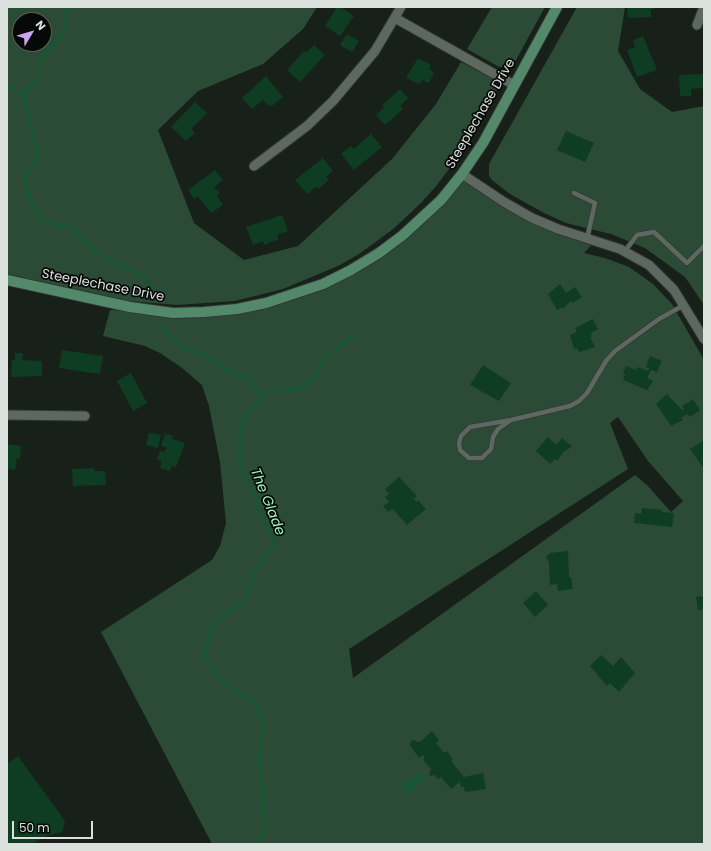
<!DOCTYPE html>
<style>
body{margin:0}
#map{position:relative;width:711px;height:851px;overflow:hidden;background:#17211a;font-family:Poppins,sans-serif}
canvas{display:block}
.frame{position:absolute;inset:0;border:8px solid #dbe1dc;pointer-events:none}
.north{position:absolute;left:12px;top:12px;width:40px;height:40px;box-sizing:border-box;background:#060907;border:1px solid #5b5f5c;border-radius:50%;rotate:52deg;font-size:11px;font-weight:700;line-height:16px;text-align:center;color:#dbe1dc}
.north::after{content:'';display:block;margin:auto;width:14px;height:18px;background:#c7a6ef;clip-path:polygon(50% 0,100% 100%,50% 72%,0 100%)}
.scale{position:absolute;left:12px;top:821px;width:81px;height:18px;box-sizing:border-box;border:2px solid #dbe1dc;border-top:0;padding-left:5px;font-size:12px;line-height:14px;white-space:nowrap;color:#dbe1dc;-webkit-text-stroke:3px #060907;paint-order:stroke}
</style>
<div id="map">
<canvas width="711" height="851"></canvas>
<div class="frame"></div>
<div class="north">N</div>
<div class="scale">50 m</div>
</div>
<script>
const c = document.querySelector('canvas').getContext('2d');
c.lineJoin = 'round';
function fillPath(path, color) {
  c.fillStyle = color;
  c.fill(path, 'evenodd');
}
function shape(rows) {
  const path = new Path2D();
  for (const r of rows) {
    path.moveTo(r[0], r[1]);
    for (let i = 2; i < r.length; i += 2) path.lineTo(r[i], r[i + 1]);
  }
  return path;
}
function trace(path, color, width, dash) {
  c.strokeStyle = color;
  c.lineWidth = width;
  c.lineCap = dash ? 'butt' : 'round';
  c.setLineDash(dash || []);
  c.stroke(path);
}
function write(font, color, halo, rows, align = 'center') {
  c.font = font + ' Poppins,sans-serif';
  c.lineWidth = 3.5;
  c.setLineDash([]);
  c.textBaseline = 'middle';
  c.strokeStyle = halo;
  c.fillStyle = color;
  for (const [text, x, y, turn = 0] of rows) {
    c.save();
    c.translate(x, y);
    c.rotate((+turn || 0) * Math.PI / 180);
    c.textAlign = isNaN(turn) ? turn : align;
    if (halo) c.strokeText(text, 0, 0);
    c.fillText(text, 0, 0);
    c.restore();
  }
}
const green = shape([
 [7,7,317,7,303,29,263,64,198,91,158,130,194,223,244,260,298,246,392,159,436,104,461,62,493,79,497,88,496,95,461,153,437,185,421,203,392,230,359,254,338,266,283,289,235,301,177,305,128,301,7,274],
 [20,20,44,20,44,44,20,44],
 [492,7,545,7,516,60,509,66,499,67,467,49],
 [577,7,625,7,618,51,640,89,672,112,704,106,704,305,685,277,645,248,611,234,566,223,544,213,510,194,492,180,489,176,489,164],
 [462,174,504,202,595,241,584,253,605,258,629,267,653,284,672,304,704,360,704,844,212,844,101,632,212,560,220,546,226,523,220,462,209,406,202,385,182,368,160,353,145,346,103,336,110,310,204,312,295,295,379,253],
 [618,417,648,461,683,501,671,512,647,485,635,475,353,678,349,649,628,469,610,423]
]);
const water = shape([
 [419,772,425,779,406,795,400,787]
]);
const stream = shape([
 [7,86,24,96,37,154,35,164,25,177,28,197,43,221,72,228,97,254,143,276,148,280,154,294],
 [24,96,28,88,36,81,41,71,40,65,44,55,65,30,67,12,71,7],
 [162,325,168,334,184,348,206,355,231,373,246,377,262,396],
 [262,396,269,391,287,390,302,387,313,379,325,359,340,345,353,336],
 [258,844,263,835,265,821,259,763,263,725,258,709,251,701,223,681,212,668,205,655,212,627,222,615,243,603,248,597,249,584,256,569,273,547,273,537,260,512,255,495,242,472,239,458,241,424,247,414,259,403,262,396]
]);
const building = shape([
 [337,7,340,7,354,16,340,36,325,26],
 [627,7,655,7,655,9,651,9,651,17,628,18],
 [347,34,359,41,352,52,340,45],
 [643,36,657,70,637,77,627,50,635,47,633,40],
 [314,45,325,55,300,82,287,70,304,51,306,53],
 [418,58,431,65,429,69,434,72,429,83,422,80,420,84,406,78],
 [704,74,704,88,691,89,691,96,680,96,679,75],
 [266,76,283,97,272,106,271,105,269,106,263,100,252,109,242,98],
 [400,89,408,98,400,106,403,109,385,125,376,115,384,107,382,105],
 [195,102,207,113,191,129,195,133,186,141,171,127],
 [566,131,594,143,585,162,557,150],
 [371,134,382,147,354,170,341,154,351,146,354,149],
 [323,158,333,171,326,177,329,180,318,189,316,187,307,194,295,180],
 [215,170,223,180,214,187,220,193,217,196,223,205,211,213,198,196,194,199,188,190],
 [282,215,288,231,277,235,279,239,264,245,263,241,253,245,246,227],
 [560,284,566,293,575,287,582,297,572,303,571,301,563,309,562,307,557,310,548,294],
 [593,319,598,329,591,333,592,337,590,337,595,347,579,352,577,348,574,349,570,335,577,332,575,328],
 [62,350,103,356,100,374,59,368],
 [15,353,23,353,22,360,42,361,42,376,11,377,12,360,15,360],
 [650,356,662,361,657,372,651,370,647,378,653,381,647,390,623,380,625,374,623,373,626,366,636,370,637,367,648,371,649,368,646,367],
 [483,365,511,383,499,401,470,385],
 [131,373,147,403,133,411,117,381],
 [667,394,682,410,684,409,682,406,693,399,700,410,690,417,687,414,681,418,683,420,671,426,656,404],
 [149,433,161,435,158,448,146,445],
 [165,433,173,436,172,439,185,443,176,467,172,466,170,471,160,468,162,461,157,460,160,451,164,452,166,449,167,448,161,446],
 [548,437,556,445,562,438,572,446,567,450,564,451,557,461,555,459,550,464,536,451],
 [704,440,704,469,690,449],
 [7,444,21,446,20,459,17,458,15,470,7,469],
 [94,468,94,471,105,471,106,485,73,486,72,469],
 [399,477,417,496,414,499,417,502,418,500,426,509,407,525,393,509,388,512,383,506,389,502,385,497,389,494,385,489],
 [642,508,663,510,662,512,674,513,672,527,634,523,635,513,641,514],
 [568,551,569,577,571,577,573,589,558,591,557,584,550,585,549,563,546,557,550,553],
 [536,591,548,605,535,617,523,603],
 [704,596,704,609,698,610,696,597],
 [601,655,613,666,621,657,635,673,619,692,610,683,607,686,590,666],
 [432,731,439,740,436,743,444,753,447,751,453,760,451,761,464,777,483,773,486,789,465,792,464,787,461,787,460,782,451,789,441,777,438,779,435,775,431,776,429,774,431,769,423,760,425,758,423,755,419,758,410,745,411,742,413,740,418,742,421,741],
 [18,756,65,821,62,832,46,836,32,844,7,844,7,764]
]);
const lane = shape([
 [574,193,595,203,587,239],
 [625,251,637,235,654,232,687,263,704,246],
 [511,420,570,406,579,401,587,393,606,361,615,351,659,319,684,305],
 [511,420,498,429,493,437,491,449,482,458,469,458,460,450,459,443,461,436,470,427,511,420]
]);
const street = shape([
 [395,18,514,85],
 [697,25,704,7],
 [254,166,307,126,333,101,375,51,401,7],
 [462,174,504,202,532,218,558,229,620,249,649,265,674,290,704,339],
 [7,415,85,416]
]);
const secondary = shape([
 [7,280,130,307,173,313,204,312,237,309,266,303,323,284,351,270,379,253,403,235,441,200,462,174,483,143,557,7]
]);
const streetNames = [
 ["Steeplechase Drive",481,114,-60],
 ["Steeplechase Drive",103,286,11]
];
const waterNames = [
 ["The Glade",267,502,68]
];
fillPath(green, '#2b4b37');
fillPath(water, '#185533');
trace(stream, '#185533', 3.5);
fillPath(building, '#0e3d23');
trace(lane, '#333934', 6);
trace(street, '#333934', 11);
trace(secondary, '#333934', 12);
trace(lane, '#5c6860', 4.5);
trace(street, '#5c6860', 9);
trace(secondary, '#54886b', 10);
write('13px', '#dbe1dc', '#060907', streetNames);
write('italic 14px', '#9ef5bd', '#060907', waterNames);
</script>
